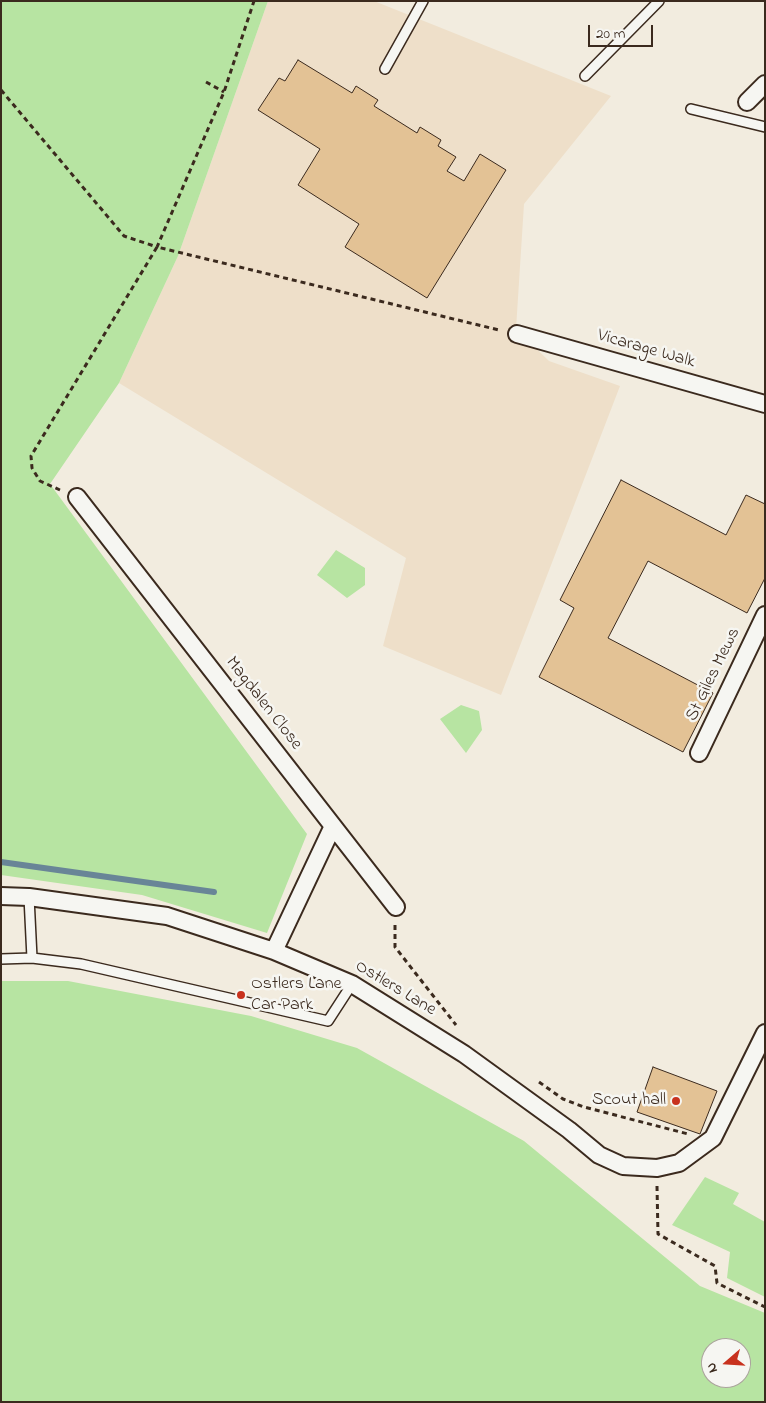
<!DOCTYPE html>
<style>
body{margin:0}
#map{position:relative;width:766px;height:1403px;overflow:hidden;background:#f2ecdf;font-family:"Indie Flower",sans-serif}
canvas{display:block}
.frame{position:absolute;inset:0;border:2px solid #3b2a1e;pointer-events:none}
.north{position:absolute;left:701px;top:1338px;width:50px;height:50px;box-sizing:border-box;background:#f6f6f2;border:1px solid #aba49d;border-radius:50%;rotate:251deg;font-size:14px;font-weight:700;line-height:20px;text-align:center;color:#3b2a1e}
.north::after{content:'';display:block;margin:auto;width:18px;height:22px;background:#c8321e;clip-path:polygon(50% 0,100% 100%,50% 72%,0 100%)}
.scale{position:absolute;left:588px;top:25px;width:65px;height:22px;box-sizing:border-box;border:2px solid #3b2a1e;border-top:0;padding-left:6px;font-size:15px;line-height:18px;white-space:nowrap;color:#3b2a1e;-webkit-text-stroke:4px #f6f6f2;paint-order:stroke}
</style>
<div id="map">
<canvas width="766" height="1403"></canvas>
<div class="frame"></div>
<div class="north">N</div>
<div class="scale">20 m</div>
</div>
<script>
const c = document.querySelector('canvas').getContext('2d');
c.lineJoin = 'round';
function fillPath(path, color) {
  c.fillStyle = color;
  c.fill(path, 'evenodd');
}
function shape(rows) {
  const path = new Path2D();
  for (const r of rows) {
    path.moveTo(r[0], r[1]);
    for (let i = 2; i < r.length; i += 2) path.lineTo(r[i], r[i + 1]);
  }
  return path;
}
function trace(path, color, width, dash) {
  c.strokeStyle = color;
  c.lineWidth = width;
  c.lineCap = dash ? 'butt' : 'round';
  c.setLineDash(dash || []);
  c.stroke(path);
}
function write(font, color, halo, rows, align = 'center') {
  c.font = font + ' "Indie Flower",sans-serif';
  c.lineWidth = 5;
  c.setLineDash([]);
  c.textBaseline = 'middle';
  c.strokeStyle = halo;
  c.fillStyle = color;
  for (const [text, x, y, turn = 0] of rows) {
    c.save();
    c.translate(x, y);
    c.rotate((+turn || 0) * Math.PI / 180);
    c.textAlign = isNaN(turn) ? turn : align;
    if (halo) c.strokeText(text, 0, 0);
    c.fillText(text, 0, 0);
    c.restore();
  }
}
const built = shape([
 [268,1,374,1,611,96,524,204,516,329,549,361,620,386,501,695,383,646,406,558,119,383,178,256]
]);
const green = shape([
 [1,1,268,1,178,256,119,383,50,484,307,834,267,933,142,895,1,875],
 [336,550,365,568,365,585,347,598,317,575],
 [461,705,479,711,482,730,466,753,440,719],
 [1,981,68,981,251,1016,357,1048,524,1141,700,1286,765,1313,765,1402,1,1402],
 [711,1348,741,1348,741,1378,711,1378],
 [705,1177,739,1193,733,1204,765,1222,765,1297,727,1278,730,1252,672,1225]
]);
const stream = shape([
 [1,862,214,892]
]);
const building = shape([
 [298,60,352,93,356,86,378,100,374,106,417,133,420,127,441,140,438,146,456,157,447,171,464,181,480,154,506,170,427,298,345,247,359,224,298,185,320,149,258,110,279,78,285,81,298,60],
 [621,480,726,535,746,495,765,504,765,578,747,613,648,561,608,638,713,693,683,752,539,677,574,608,560,600,621,480],
 [653,1067,717,1091,700,1134,637,1112,653,1067]
]);
const path = shape([
 [206,82,224,92],
 [1,90,124,236,157,247,224,92,254,1],
 [60,490,40,481,32,468,31,456,157,247,499,330],
 [395,925,395,947,456,1025],
 [539,1082,563,1099,584,1107,688,1134],
 [657,1186,658,1234,715,1266,717,1283,765,1307]
]);
const lane = shape([
 [385,69,423,1],
 [585,76,659,1],
 [691,109,765,127],
 [29,897,32,958],
 [1,959,32,958,81,964,328,1021,352,984]
]);
const street = shape([
 [747,102,765,84],
 [517,334,765,404],
 [77,497,333,826,274,951],
 [699,753,765,615],
 [333,826,396,907],
 [1,896,29,897,167,916,274,951,352,984,464,1054,569,1130,599,1155,623,1166,657,1168,679,1163,713,1138,765,1033]
]);
const markers = [
 [241,995,5,"#c8321e"],
 [676,1101,5,"#c8321e"]
];
const streetNames = [
 ["Vicarage Walk",646,350,16],
 ["St Giles Mews",714,675,-64],
 ["Magdalen Close",263,704,52],
 ["Ostlers Lane",395,989,31]
];
const poiNames = [
 ["Ostlers Lane",251,985],
 ["Car Park",251,1006],
 ["Scout hall",666,1101,"right"]
];
fillPath(built, '#eedfc9');
fillPath(green, '#b7e4a2');
trace(stream, '#698597', 6);
fillPath(building, '#e3c295');
trace(building, '#3b2a1e', 1);
trace(lane, '#3b2a1e', 12);
trace(street, '#3b2a1e', 20);
trace(path, '#3b2a1e', 3, [5, 4]);
trace(lane, '#f6f6f2', 9);
trace(street, '#f6f6f2', 16);
for (const [x, y, r, color] of markers) {
  const dot = new Path2D();
  dot.arc(x, y, r, 0, 2 * Math.PI);
  c.fillStyle = color;
  c.fill(dot);
  trace(dot, '#f6f6f2', 2);
}
write('18px', '#3b2a1e', '#f6f6f2', streetNames);
write('18px', '#3b2a1e', '#f6f6f2', poiNames, 'left');
</script>
